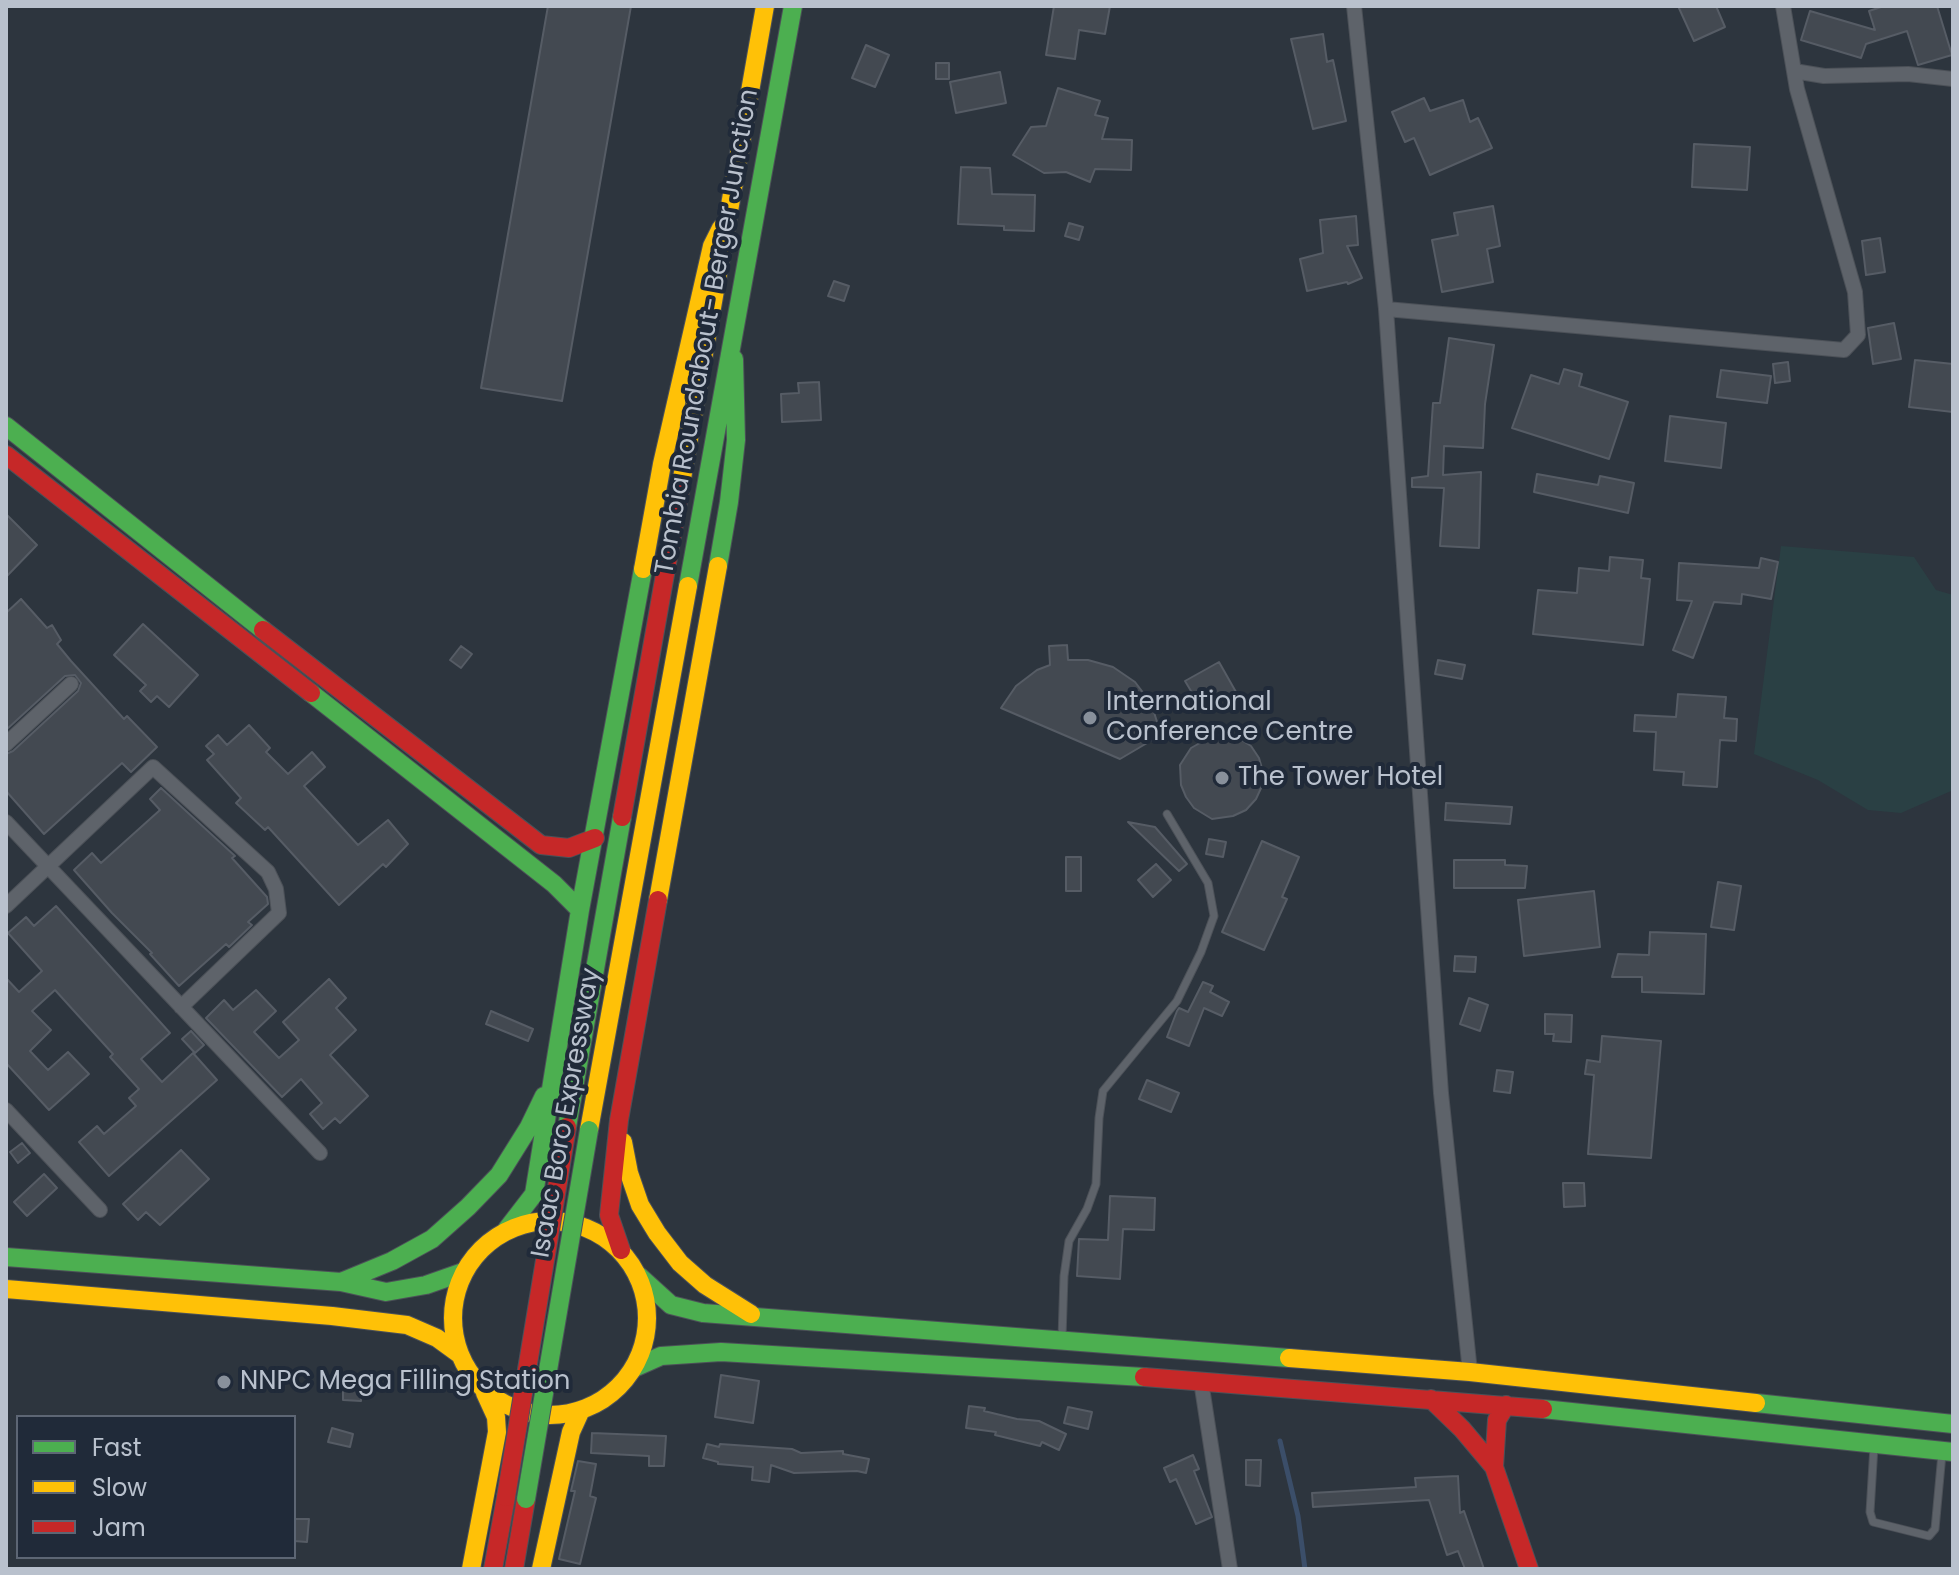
<!DOCTYPE html>
<style>
body{margin:0}
#map{position:relative;width:1959px;height:1575px;overflow:hidden;background:#2d353e;font-family:Poppins,sans-serif}
canvas{display:block}
.frame{position:absolute;inset:0;border:8px solid #b9c1cd;pointer-events:none}
.legend{position:absolute;left:16px;top:1415px;width:280px;height:144px;box-sizing:border-box;background:#202a39;border:2px solid #5d6674;margin:0;padding:10px 14px;list-style:none;font-size:24px;color:#b9c1cd}
.legend li{display:flex;align-items:center;gap:16px;height:40px}
.legend b{width:40px;border:2px solid #5d6674}
</style>
<div id="map">
<canvas width="1959" height="1575"></canvas>
<div class="frame"></div>
<ul class="legend">
<li><b style="height:10px;background:#4caf50"></b>Fast</li>
<li><b style="height:10px;background:#ffc107"></b>Slow</li>
<li><b style="height:10px;background:#c62828"></b>Jam</li>
</ul>
</div>
<script>
const c = document.querySelector('canvas').getContext('2d');
c.lineJoin = 'round';
function fillPath(path, color) {
  c.fillStyle = color;
  c.fill(path, 'evenodd');
}
function shape(rows) {
  const path = new Path2D();
  for (const r of rows) {
    if (r.length === 3) {
      path.moveTo(r[0] + r[2], r[1]);
      path.arc(r[0], r[1], r[2], 0, 2 * Math.PI);
      continue;
    }
    path.moveTo(r[0], r[1]);
    for (let i = 2; i < r.length; i += 2) path.lineTo(r[i], r[i + 1]);
  }
  return path;
}
function trace(path, color, width, dash) {
  c.strokeStyle = color;
  c.lineWidth = width;
  c.lineCap = dash ? 'butt' : 'round';
  c.setLineDash(dash || []);
  c.stroke(path);
}
function write(font, color, halo, rows, align = 'center') {
  c.font = font + ' Poppins,sans-serif';
  c.lineWidth = 8;
  c.setLineDash([]);
  c.textBaseline = 'middle';
  c.strokeStyle = halo;
  c.fillStyle = color;
  for (const [text, x, y, turn = 0] of rows) {
    c.save();
    c.translate(x, y);
    c.rotate((+turn || 0) * Math.PI / 180);
    c.textAlign = isNaN(turn) ? turn : align;
    if (halo) c.strokeText(text, 0, 0);
    c.fillText(text, 0, 0);
    c.restore();
  }
}
const green = shape([
 [1781,546,1914,557,1936,590,1953,595,1953,788,1951,791,1901,813,1868,810,1818,780,1754,754]
]);
const stream = shape([
 [1280,1441,1298,1516,1305,1569]
]);
const building = shape([
 [548,6,631,6,562,401,481,388,548,6],
 [1054,6,1110,6,1105,34,1079,30,1075,59,1046,55,1054,6],
 [1678,6,1716,6,1725,27,1694,41,1678,6],
 [1884,6,1937,6,1952,55,1918,65,1907,31,1866,44,1861,58,1801,40,1810,11,1875,30,1869,11,1884,6],
 [1323,34,1327,62,1333,60,1346,121,1313,129,1291,39,1323,34],
 [866,45,889,55,875,87,852,78,866,45],
 [936,63,949,63,949,79,936,79,936,63],
 [1000,72,1006,103,956,113,950,82,1000,72],
 [1058,88,1100,101,1095,115,1108,118,1102,139,1132,140,1131,170,1095,169,1090,182,1066,172,1044,173,1013,155,1031,127,1046,126,1058,88],
 [1424,98,1430,111,1463,100,1470,122,1478,118,1492,148,1430,175,1414,138,1405,142,1392,112,1424,98],
 [1694,144,1750,147,1747,190,1692,187,1694,144],
 [961,167,990,168,992,194,1035,195,1034,231,1004,230,1004,226,958,224,961,167],
 [1493,206,1500,246,1487,249,1493,282,1442,292,1432,240,1458,235,1454,213,1493,206],
 [1356,216,1358,245,1347,246,1362,278,1348,284,1347,282,1307,291,1300,259,1323,253,1320,220,1356,216],
 [1069,223,1083,227,1079,240,1065,236,1069,223],
 [1880,238,1885,272,1866,275,1862,241,1880,238],
 [834,281,849,286,844,301,828,296,834,281],
 [1894,323,1901,359,1873,364,1868,328,1894,323],
 [1449,338,1494,345,1485,404,1483,448,1444,446,1443,475,1481,472,1479,548,1440,546,1444,488,1412,487,1412,478,1428,476,1433,403,1440,403,1449,338],
 [1915,360,1953,364,1953,412,1909,407,1915,360],
 [1788,362,1790,381,1775,383,1773,364,1788,362],
 [1564,369,1582,374,1579,386,1628,402,1609,459,1512,428,1531,375,1559,384,1564,369],
 [1721,370,1771,376,1767,403,1717,397,1721,370],
 [819,382,821,420,782,422,781,394,799,393,798,383,819,382],
 [1670,416,1726,423,1721,468,1665,461,1670,416],
 [1537,474,1598,485,1600,476,1634,483,1628,513,1534,492,1537,474],
 [6,514,37,545,6,577,6,514],
 [1610,557,1643,560,1641,578,1650,579,1643,645,1533,634,1538,590,1577,593,1579,568,1609,571,1610,557],
 [1761,558,1778,562,1771,599,1742,594,1741,604,1714,602,1693,658,1673,650,1692,601,1677,600,1679,563,1759,568,1761,558],
 [21,599,47,628,52,625,61,640,57,644,71,661,124,719,127,716,157,747,131,772,122,763,44,834,6,791,6,754,13,751,78,691,81,683,75,675,65,676,6,730,6,613,21,599],
 [143,624,198,675,169,707,157,696,151,702,140,691,146,685,114,655,143,624],
 [1067,645,1068,660,1088,660,1113,667,1135,682,1151,703,1159,728,1159,736,1120,759,1001,708,1016,686,1037,670,1050,665,1049,646,1067,645],
 [461,646,472,654,461,668,450,660,461,646],
 [1438,660,1465,665,1462,679,1435,674,1438,660],
 [1219,662,1236,692,1203,711,1185,681,1219,662],
 [1678,694,1726,697,1724,718,1737,719,1736,741,1720,740,1717,787,1683,785,1684,772,1654,770,1656,732,1634,731,1635,715,1676,717,1678,694],
 [249,725,270,748,266,752,288,774,312,752,325,767,304,786,358,845,388,820,408,844,386,867,383,864,339,905,268,827,265,830,236,803,241,798,207,760,214,754,206,746,218,735,227,745,249,725],
 [1214,735,1227,735,1240,739,1251,746,1259,758,1263,772,1262,786,1256,799,1246,810,1233,816,1212,819,1194,808,1186,797,1181,785,1180,765,1191,748,1214,735],
 [161,788,235,856,232,858,267,897,268,904,248,922,252,925,229,947,226,944,179,986,150,954,152,953,112,913,74,870,92,853,101,863,160,810,150,799,161,788],
 [1446,803,1512,807,1510,824,1445,820,1446,803],
 [1128,822,1155,827,1187,864,1179,871,1128,822],
 [1209,839,1226,842,1223,857,1206,854,1209,839],
 [1262,841,1299,857,1282,897,1287,899,1264,950,1222,932,1262,841],
 [1066,857,1081,857,1081,891,1066,891,1066,857],
 [1454,860,1505,860,1505,865,1527,866,1525,888,1454,888,1454,860],
 [1156,864,1171,880,1153,897,1138,880,1156,864],
 [1718,882,1741,886,1734,930,1711,927,1718,882],
 [1594,891,1600,947,1524,956,1518,900,1594,891],
 [56,906,170,1033,141,1059,162,1082,193,1053,217,1080,109,1176,79,1142,97,1126,104,1134,136,1106,129,1098,139,1089,110,1057,113,1054,55,990,32,1011,51,1030,30,1051,48,1070,68,1052,89,1074,49,1110,6,1063,6,978,19,992,42,971,8,933,26,917,34,926,56,906],
 [1650,932,1706,934,1704,994,1642,992,1642,977,1612,977,1618,954,1649,955,1650,932],
 [1455,956,1476,957,1475,972,1454,971,1455,956],
 [329,979,346,998,336,1008,356,1030,330,1055,368,1096,340,1123,335,1118,323,1129,310,1114,322,1103,301,1079,282,1097,206,1018,224,1000,233,1010,256,990,276,1011,254,1032,279,1058,299,1040,283,1022,329,979],
 [1203,982,1213,986,1210,992,1229,1002,1222,1016,1204,1008,1189,1046,1167,1037,1177,1011,1179,1008,1188,1012,1203,982],
 [1469,998,1488,1005,1480,1031,1460,1024,1469,998],
 [491,1011,533,1029,528,1041,486,1024,491,1011],
 [1545,1014,1572,1015,1571,1042,1553,1041,1554,1034,1545,1034,1545,1014],
 [191,1031,204,1045,195,1053,182,1039,191,1031],
 [1602,1036,1661,1041,1651,1158,1588,1154,1594,1075,1585,1074,1587,1060,1600,1062,1602,1036],
 [1497,1070,1513,1072,1510,1093,1494,1091,1497,1070],
 [1147,1080,1179,1093,1171,1112,1139,1099,1147,1080],
 [22,1143,30,1153,18,1163,10,1152,22,1143],
 [181,1150,209,1179,160,1225,146,1212,138,1220,123,1204,181,1150],
 [44,1174,57,1188,27,1216,14,1202,44,1174],
 [1563,1183,1584,1183,1585,1206,1564,1207,1563,1183],
 [1110,1196,1155,1198,1154,1230,1123,1229,1120,1279,1077,1276,1079,1239,1108,1240,1110,1196],
 [721,1375,759,1381,753,1423,715,1417,721,1375],
 [343,1386,361,1387,361,1401,343,1400,343,1386],
 [969,1406,985,1408,984,1411,1017,1419,1039,1421,1066,1434,1059,1450,1042,1442,1040,1446,995,1435,996,1432,966,1428,969,1406],
 [1068,1407,1092,1412,1088,1429,1064,1423,1068,1407],
 [332,1428,353,1434,350,1447,328,1442,332,1428],
 [592,1433,666,1436,664,1466,649,1466,649,1456,591,1453,592,1433],
 [707,1444,719,1447,720,1444,792,1449,801,1453,843,1451,843,1454,869,1459,866,1473,857,1471,794,1473,771,1465,769,1482,752,1480,753,1467,718,1464,718,1462,703,1458,707,1444],
 [1193,1455,1199,1469,1194,1471,1212,1517,1196,1524,1176,1479,1170,1482,1164,1468,1193,1455],
 [1246,1460,1261,1460,1260,1486,1246,1485,1246,1460],
 [578,1461,596,1464,590,1496,596,1498,580,1564,559,1559,575,1491,571,1491,578,1461],
 [1458,1476,1460,1513,1464,1511,1484,1569,1465,1569,1458,1551,1447,1555,1429,1500,1313,1507,1312,1493,1416,1487,1415,1478,1458,1476],
 [294,1519,309,1519,307,1542,294,1541,294,1519]
]);
const lane = shape([
 [1062,1338,1064,1276,1069,1241,1087,1209,1096,1184,1099,1118,1103,1091,1177,1001,1201,952,1214,916,1208,883,1167,814],
 [1874,1446,1870,1512,1873,1522,1929,1536,1935,1529,1942,1454]
]);
const street = shape([
 [1354,6,1386,309,1441,1093,1470,1372],
 [1794,71,1824,76,1908,74,1953,79],
 [1386,309,1844,350,1858,335,1855,292,1797,89,1783,6],
 [6,744,71,684],
 [6,822,320,1153],
 [6,906,153,767,268,872,276,889,279,913,181,1007],
 [6,1110,100,1210],
 [1201,1381,1230,1569]
]);
const fast = shape([
 [6,426,263,630],
 [718,566,729,502,736,440,734,359],
 [688,586,793,6],
 [311,693,554,884,580,910],
 [567,1127,622,817],
 [507,1229,534,1194,580,910,643,569],
 [6,1257,341,1282,386,1292,426,1285,463,1272],
 [639,1276,671,1305,703,1313,1289,1358],
 [341,1282,392,1261,432,1239,468,1207,499,1175,529,1127,544,1096],
 [634,1368,661,1356,721,1352,1144,1377],
 [1756,1403,1953,1424],
 [1543,1409,1953,1452]
]);
const slow = shape([
 [681,484,765,6],
 [643,569,662,464,712,246,721,228],
 [658,900,718,566],
 [589,1130,688,586],
 [623,1142,629,1173,640,1205,657,1233,680,1263,705,1285,751,1314],
 [550,1318,97],
 [6,1289,332,1316,407,1325,437,1338,459,1354],
 [1289,1358,1470,1372,1756,1403],
 [471,1569,497,1432,496,1417,485,1393],
 [541,1569,571,1432,581,1410]
]);
const jam = shape([
 [6,455,311,693],
 [263,630,541,845,569,848,595,838],
 [622,817,681,484],
 [621,1250,609,1215,619,1120,658,900],
 [1144,1377,1543,1409],
 [1431,1399,1462,1429,1494,1467],
 [1506,1405,1497,1420,1494,1467,1529,1569],
 [493,1569,506,1497],
 [514,1569,526,1499]
]);
const fastBridge = shape([
 [526,1499,589,1130]
]);
const jamBridge = shape([
 [506,1497,567,1127]
]);
const markers = [
 [1090,718,8,"#88909b"],
 [1222,778,8,"#88909b"],
 [224,1382,8,"#88909b"]
];
const streetNames = [
 ["Tombia Roundabout- Berger Junction",708,332,-80],
 ["Isaac Boro Expressway",567,1113,-80]
];
const poiNames = [
 ["International",1106,703],
 ["Conference Centre",1106,733],
 ["The Tower Hotel",1238,778],
 ["NNPC Mega Filling Station",240,1382]
];
fillPath(green, '#2a4044');
trace(stream, '#3b4e69', 5);
fillPath(building, '#434951');
trace(building, '#565c65', 2);
trace(lane, '#4c5158', 9);
trace(street, '#4c5158', 16);
trace(fast, '#4c5158', 20);
trace(slow, '#4c5158', 20);
trace(jam, '#4c5158', 20);
trace(lane, '#5e636a', 7);
trace(street, '#5e636a', 14);
trace(fast, '#4caf50', 18);
trace(slow, '#ffc107', 18);
trace(jam, '#c62828', 18);
trace(fastBridge, '#4b515a', 20, []);
trace(jamBridge, '#4b515a', 20, []);
trace(fastBridge, '#4caf50', 18);
trace(jamBridge, '#c62828', 18);
for (const [x, y, r, color] of markers) {
  const dot = new Path2D();
  dot.arc(x, y, r, 0, 2 * Math.PI);
  c.fillStyle = color;
  c.fill(dot);
  trace(dot, '#202a39', 3);
}
write('26px', '#b9c1cd', '#202a39', streetNames);
write('26px', '#b9c1cd', '#202a39', poiNames, 'left');
</script>
